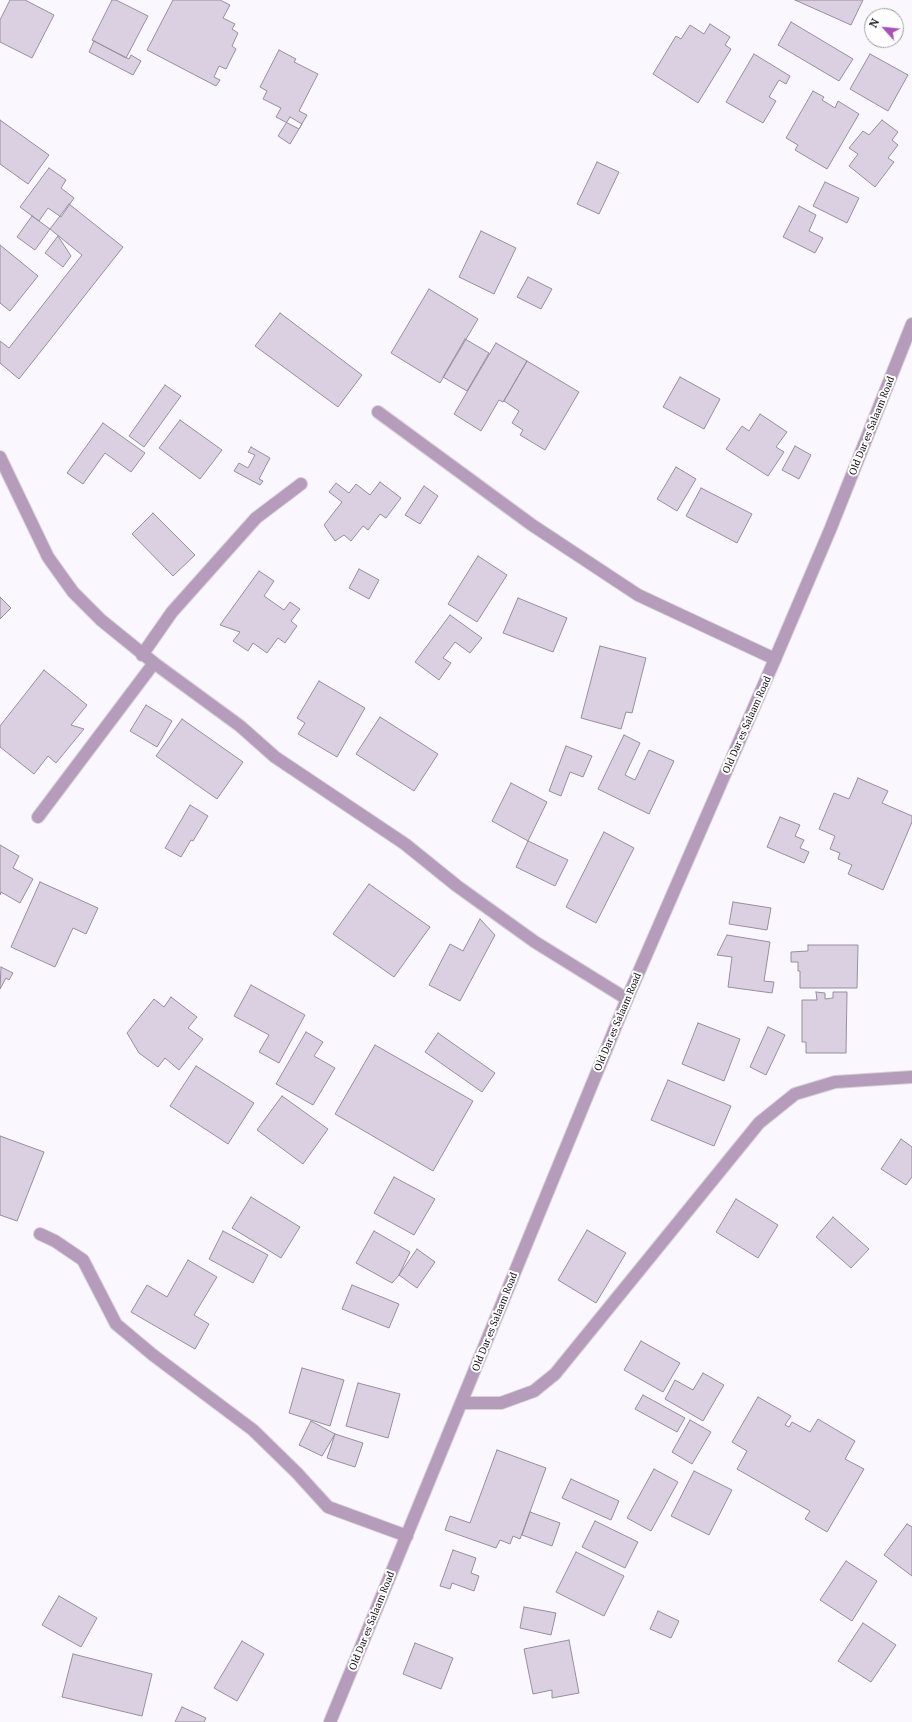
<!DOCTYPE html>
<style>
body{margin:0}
#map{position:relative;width:912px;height:1722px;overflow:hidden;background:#fbf7fe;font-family:"PT Serif",serif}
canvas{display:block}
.north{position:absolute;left:864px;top:8px;width:40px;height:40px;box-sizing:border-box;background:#fff;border:1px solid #9f9ea1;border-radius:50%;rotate:297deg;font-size:11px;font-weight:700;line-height:16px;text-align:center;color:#100d13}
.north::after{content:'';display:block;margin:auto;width:14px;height:18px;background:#a750be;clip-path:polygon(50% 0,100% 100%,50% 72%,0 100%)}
</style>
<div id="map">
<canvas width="912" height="1722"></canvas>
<div class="north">N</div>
</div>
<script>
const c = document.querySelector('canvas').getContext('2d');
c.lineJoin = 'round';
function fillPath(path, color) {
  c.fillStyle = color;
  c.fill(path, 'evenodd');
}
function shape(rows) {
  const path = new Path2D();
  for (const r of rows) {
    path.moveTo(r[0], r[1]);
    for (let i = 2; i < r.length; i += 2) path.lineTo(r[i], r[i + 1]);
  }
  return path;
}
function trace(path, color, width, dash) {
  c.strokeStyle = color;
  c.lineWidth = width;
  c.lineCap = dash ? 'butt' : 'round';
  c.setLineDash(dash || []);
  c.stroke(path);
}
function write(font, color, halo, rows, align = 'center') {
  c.font = font + ' "PT Serif",serif';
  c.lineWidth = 4;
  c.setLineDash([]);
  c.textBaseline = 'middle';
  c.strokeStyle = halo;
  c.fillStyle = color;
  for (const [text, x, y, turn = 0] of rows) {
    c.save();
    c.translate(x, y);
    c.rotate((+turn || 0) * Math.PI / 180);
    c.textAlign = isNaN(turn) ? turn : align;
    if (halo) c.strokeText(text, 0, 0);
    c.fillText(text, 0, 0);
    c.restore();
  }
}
const building = shape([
 [10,0,25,0,54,15,32,58,0,42,0,20,10,0],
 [112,0,116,0,148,16,126,58,92,40,112,0],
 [173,0,220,0,230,5,223,18,235,24,232,29,238,33,232,46,236,49,226,69,219,66,214,77,220,80,216,86,147,50,173,0],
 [795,0,863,0,851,25,795,0],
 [791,22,853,59,839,81,778,45,791,22],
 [710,24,730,37,725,45,731,49,698,103,653,74,676,36,681,39,690,25,704,34,710,24],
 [94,41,129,59,131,55,141,61,133,75,89,52,94,41],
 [279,50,296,59,294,62,318,74,299,111,307,115,299,129,276,117,281,108,263,99,267,91,260,87,279,50],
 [754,54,790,76,786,84,779,80,769,97,776,101,763,123,726,102,754,54],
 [870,54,908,75,888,111,850,89,870,54],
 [813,91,824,97,822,100,835,108,838,101,859,114,827,169,795,150,798,145,786,138,813,91],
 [290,117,302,124,290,144,278,136,290,117],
 [0,120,49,155,28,184,0,164,0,120],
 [882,120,898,132,892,140,898,145,888,158,894,162,875,187,849,166,858,154,849,148,863,131,869,135,882,120],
 [597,162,619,172,599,214,577,204,597,162],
 [49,168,66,180,61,188,74,198,61,217,48,208,39,221,20,207,49,168],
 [825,182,859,198,847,223,813,206,825,182],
 [69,204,123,247,19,379,0,363,0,341,9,348,82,255,50,229,69,204],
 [799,206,816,215,809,231,823,238,815,253,783,237,799,206],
 [32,216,50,229,35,250,17,237,32,216],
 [481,231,516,248,494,294,459,277,481,231],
 [58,236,71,256,63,267,45,253,58,236],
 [0,245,38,276,10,311,0,303,0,245],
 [528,277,552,289,541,309,517,297,528,277],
 [429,289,478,319,440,383,391,353,429,289],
 [280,313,362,375,338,407,255,346,280,313],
 [465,339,489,353,467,391,443,377,465,339],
 [496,343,527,361,503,402,499,400,481,431,454,414,496,343],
 [527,361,579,392,545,450,520,435,523,430,512,423,519,411,504,401,527,361],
 [680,377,720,399,704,429,663,407,680,377],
 [165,385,181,396,144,447,129,436,165,385],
 [760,414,787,432,776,447,784,452,768,476,726,449,742,426,749,431,760,414],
 [180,420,222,450,200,479,159,448,180,420],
 [103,423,145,453,131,472,105,453,83,484,67,473,103,423],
 [795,446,811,455,799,479,782,470,795,446],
 [251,447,270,458,259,479,263,481,260,485,234,471,239,463,248,468,255,455,248,452,251,447],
 [676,467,696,479,677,511,657,499,676,467],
 [380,482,401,498,386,518,380,514,368,530,363,526,351,541,344,535,335,541,324,525,342,502,329,492,336,483,349,493,356,484,370,495,380,482],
 [424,486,438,496,420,524,405,515,424,486],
 [701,488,752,514,737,543,686,516,701,488],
 [153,513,195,555,173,576,132,534,153,513],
 [478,556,507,575,477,622,448,604,478,556],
 [359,569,379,580,369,599,349,588,359,569],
 [259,571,274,581,264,596,284,610,290,602,300,609,291,621,297,626,285,643,278,638,267,653,253,643,248,651,233,641,240,632,220,625,259,571],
 [0,597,11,608,0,619,0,597],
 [518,598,567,618,553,652,503,633,518,598],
 [450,615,482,638,470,653,455,642,443,658,451,663,439,680,415,662,450,615],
 [600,646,646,658,632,713,626,712,621,729,581,718,600,646],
 [44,670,87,705,71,725,84,729,56,763,48,756,34,774,0,747,0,726,44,670],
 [319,681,365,708,337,757,298,734,305,723,297,718,319,681],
 [146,705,172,721,157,747,130,731,146,705],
 [380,717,438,754,414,791,356,754,380,717],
 [182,719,243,762,217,799,156,756,182,719],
 [624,735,640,743,625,775,635,780,649,750,674,761,649,814,598,789,624,735],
 [566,746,592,756,583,777,570,772,561,796,549,791,566,746],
 [858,778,888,791,882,803,912,816,912,822,883,890,848,874,852,865,838,859,840,853,830,849,835,836,819,829,834,793,849,799,858,778],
 [511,783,547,802,528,841,492,821,511,783],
 [190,805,208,816,193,841,191,840,181,857,165,848,190,805],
 [780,817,800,825,795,836,804,840,800,848,809,852,804,863,767,847,780,817],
 [604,832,634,848,596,923,566,907,604,832],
 [528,841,568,860,555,886,516,867,528,841],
 [0,845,19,856,13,868,33,879,20,903,1,892,0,895,0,845],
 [40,882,98,908,86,934,73,928,55,967,11,947,40,882],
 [369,884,430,927,394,977,333,934,369,884],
 [733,902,771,908,767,930,729,924,733,902],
 [480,919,495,935,460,1001,429,985,450,944,463,951,480,919],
 [727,935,770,942,764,981,774,982,772,993,728,987,732,957,717,955,727,935],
 [808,945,858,945,857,988,800,988,800,971,798,971,798,962,791,962,791,952,808,951,808,945],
 [1,967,13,973,9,980,6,978,0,989,1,967],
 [251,985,305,1015,279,1063,259,1052,269,1035,234,1016,251,985],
 [816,992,825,993,825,999,833,998,833,992,847,992,846,1053,806,1053,806,1042,802,1042,802,1000,817,1000,816,992],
 [171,997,197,1017,188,1028,203,1039,179,1070,165,1058,158,1067,139,1053,127,1033,154,999,164,1007,171,997],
 [698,1023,740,1039,724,1081,682,1064,698,1023],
 [768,1027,785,1035,766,1075,750,1067,768,1027],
 [306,1032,323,1042,314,1056,335,1068,313,1105,276,1084,306,1032],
 [438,1033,495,1073,482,1092,425,1052,438,1033],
 [375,1045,473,1101,433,1171,335,1114,375,1045],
 [196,1066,254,1103,228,1144,170,1106,196,1066],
 [668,1080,731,1106,714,1146,651,1120,668,1080],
 [282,1096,328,1129,303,1164,257,1130,282,1096],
 [0,1136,44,1152,17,1221,0,1215,0,1136],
 [901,1139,912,1147,912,1177,906,1185,881,1169,901,1139],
 [394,1177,435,1199,414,1235,374,1213,394,1177],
 [251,1197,300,1227,281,1258,232,1228,251,1197],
 [736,1199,778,1225,758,1258,716,1232,736,1199],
 [833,1217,869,1249,851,1268,816,1237,833,1217],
 [587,1230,626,1253,596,1303,558,1280,587,1230],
 [223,1231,268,1255,253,1283,209,1259,223,1231],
 [374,1231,410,1252,399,1275,392,1283,356,1263,374,1231],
 [417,1249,435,1262,417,1288,399,1275,417,1249],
 [188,1260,217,1277,194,1315,209,1324,195,1349,131,1312,147,1285,167,1297,188,1260],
 [352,1285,399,1304,389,1328,342,1309,352,1285],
 [641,1341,680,1363,663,1392,624,1370,641,1341],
 [302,1368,344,1380,330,1426,289,1413,302,1368],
 [703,1373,724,1385,703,1421,665,1399,675,1380,693,1390,703,1373],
 [358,1383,400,1394,388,1438,346,1426,358,1383],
 [643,1395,685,1418,677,1432,635,1409,643,1395],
 [758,1397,791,1416,785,1425,789,1427,792,1422,810,1432,818,1419,855,1441,845,1459,864,1469,827,1532,805,1519,810,1511,737,1469,747,1451,732,1442,758,1397],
 [690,1420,711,1432,692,1464,672,1452,690,1420],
 [311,1421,335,1434,322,1456,299,1445,311,1421],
 [335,1434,363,1443,355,1467,327,1458,335,1434],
 [497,1450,546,1468,520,1539,513,1536,510,1544,500,1540,496,1548,445,1530,450,1516,470,1523,497,1450],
 [654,1469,678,1482,651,1531,627,1518,654,1469],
 [694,1471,732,1490,709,1535,671,1516,694,1471],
 [571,1479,619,1501,611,1520,562,1498,571,1479],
 [530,1512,560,1523,552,1546,522,1535,530,1512],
 [595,1521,638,1542,625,1568,582,1547,595,1521],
 [907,1524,912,1527,912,1576,884,1555,907,1524],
 [453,1550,476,1558,471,1573,479,1576,474,1591,452,1583,450,1589,440,1586,453,1550],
 [576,1552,624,1576,604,1616,556,1592,576,1552],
 [846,1561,877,1581,852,1621,820,1600,846,1561],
 [59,1596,97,1618,81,1647,42,1625,59,1596],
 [524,1607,556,1613,551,1635,520,1628,524,1607],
 [658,1611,679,1621,671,1638,650,1629,658,1611],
 [863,1623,896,1645,871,1682,838,1661,863,1623],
 [569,1640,579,1693,552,1698,552,1690,533,1694,524,1649,569,1640],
 [242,1641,264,1654,237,1701,214,1688,242,1641],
 [415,1643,453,1658,441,1689,403,1674,415,1643],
 [73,1654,152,1674,142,1716,62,1697,73,1654],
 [182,1707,206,1718,204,1722,175,1722,182,1707]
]);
const minor = shape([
 [378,412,532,525,638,595,775,659],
 [0,457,48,557,73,592,101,620,154,663,240,726,275,757,405,844,457,886,535,942,627,999],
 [142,655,172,612,256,518,301,484],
 [38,817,154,663],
 [40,1234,55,1241,83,1260,116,1324,153,1355,253,1430,297,1473,328,1507,407,1536],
 [462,1403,501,1403,534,1391,555,1374,759,1123,795,1094,835,1082,912,1077]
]);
const tertiary = shape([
 [330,1722,627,999,775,659,830,530,912,324]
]);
const streetNames = [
 ["Old Dar es Salaam Road",872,426,-68],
 ["Old Dar es Salaam Road",747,725,-66],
 ["Old Dar es Salaam Road",618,1022,-67],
 ["Old Dar es Salaam Road",495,1322,-68],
 ["Old Dar es Salaam Road",372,1621,-68]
];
fillPath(building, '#dad0e1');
trace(building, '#978e9e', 1);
trace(minor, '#d5d2d8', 14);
trace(tertiary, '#d5d2d8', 14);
trace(minor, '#b59cba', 12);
trace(tertiary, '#b59cba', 12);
write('10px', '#100d13', '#fff', streetNames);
</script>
